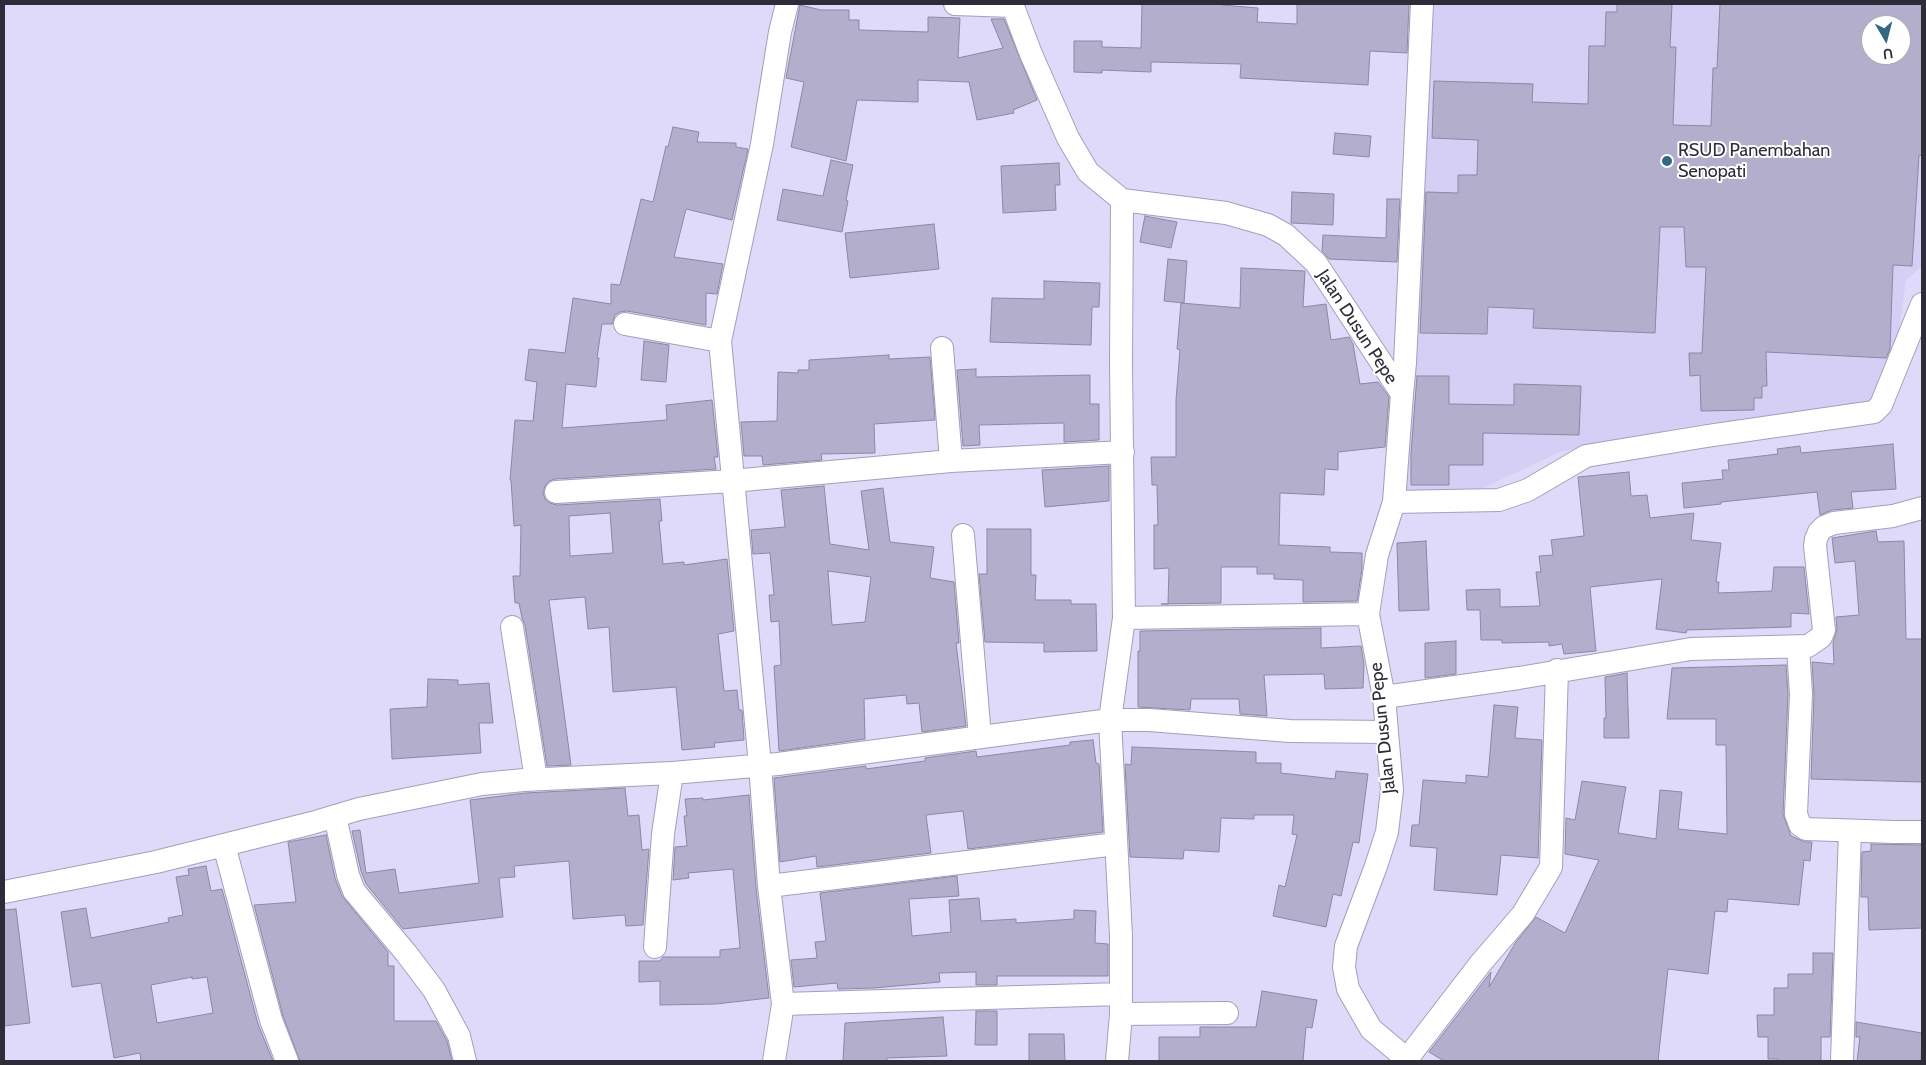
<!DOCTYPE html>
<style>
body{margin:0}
#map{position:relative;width:1926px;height:1065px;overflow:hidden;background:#e0dafa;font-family:Cabin,sans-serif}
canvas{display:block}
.frame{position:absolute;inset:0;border:5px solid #2f2c39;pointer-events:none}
.north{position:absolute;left:1861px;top:15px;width:50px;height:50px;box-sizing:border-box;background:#fff;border:1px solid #acabb0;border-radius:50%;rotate:172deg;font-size:14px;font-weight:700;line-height:20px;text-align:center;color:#2f2c39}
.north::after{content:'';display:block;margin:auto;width:18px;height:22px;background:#316983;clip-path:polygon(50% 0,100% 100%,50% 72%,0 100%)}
</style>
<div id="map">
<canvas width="1926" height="1065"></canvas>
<div class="frame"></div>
<div class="north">U</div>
</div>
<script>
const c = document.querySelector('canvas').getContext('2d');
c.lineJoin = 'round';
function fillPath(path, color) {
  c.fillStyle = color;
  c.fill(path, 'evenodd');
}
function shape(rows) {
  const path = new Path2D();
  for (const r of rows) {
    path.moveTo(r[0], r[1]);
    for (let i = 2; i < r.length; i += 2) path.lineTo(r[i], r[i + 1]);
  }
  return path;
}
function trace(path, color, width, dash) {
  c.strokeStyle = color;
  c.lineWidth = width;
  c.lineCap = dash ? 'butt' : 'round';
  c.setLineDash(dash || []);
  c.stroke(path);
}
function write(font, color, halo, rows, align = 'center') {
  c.font = font + ' Cabin,sans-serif';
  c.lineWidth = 4;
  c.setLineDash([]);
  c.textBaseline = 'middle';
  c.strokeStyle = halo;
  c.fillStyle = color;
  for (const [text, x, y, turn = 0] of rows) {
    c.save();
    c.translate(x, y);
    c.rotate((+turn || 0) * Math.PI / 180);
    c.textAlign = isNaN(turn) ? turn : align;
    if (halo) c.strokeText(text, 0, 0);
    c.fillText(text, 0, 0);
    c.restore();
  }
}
const built = shape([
 [1424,4,1922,4,1922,266,1906,280,1890,402,1687,426,1560,452,1479,490,1392,492],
 [1871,25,1901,25,1901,55,1871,55]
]);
const building = shape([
 [1142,4,1222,4,1222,5,1258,8,1257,22,1297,24,1297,4,1409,4,1407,53,1370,51,1368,85,1240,78,1241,64,1151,62,1151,72,1102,70,1102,73,1074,72,1074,41,1102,41,1102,47,1141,48,1142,4],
 [1617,4,1672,4,1670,47,1676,47,1673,125,1711,126,1713,68,1717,68,1720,4,1922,4,1922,156,1919,155,1912,266,1893,265,1890,349,1886,358,1766,352,1767,386,1762,386,1762,398,1754,398,1754,410,1701,411,1700,375,1690,376,1689,353,1702,353,1706,267,1686,267,1684,227,1660,227,1655,333,1533,328,1534,309,1488,307,1487,334,1420,333,1426,192,1458,193,1458,175,1477,175,1478,140,1432,138,1434,81,1533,84,1532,102,1588,104,1589,46,1605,46,1606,12,1617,12,1617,4],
 [1871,25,1901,25,1901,55,1871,55,1871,25],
 [800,5,821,10,849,10,849,20,859,20,859,30,928,32,928,17,960,18,958,58,1003,48,991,19,1004,19,1037,100,1013,110,1014,113,977,120,969,82,918,80,918,102,857,100,846,161,791,147,804,82,786,78,800,5],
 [673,127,699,132,697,142,736,143,736,147,748,149,732,220,686,209,674,257,723,264,717,294,706,293,706,325,627,311,620,312,615,315,612,324,602,324,597,358,599,358,596,387,566,384,562,428,667,420,666,405,712,400,718,457,714,457,716,469,555,479,549,481,545,486,543,493,545,499,550,503,557,505,660,499,662,521,659,521,663,564,684,562,684,565,727,559,734,631,718,634,724,691,737,690,739,710,742,710,744,740,714,743,715,747,682,750,676,687,613,692,609,627,588,629,585,597,549,600,571,765,547,766,525,625,522,618,519,603,515,603,513,576,520,576,521,525,514,526,511,480,510,480,515,420,533,421,537,382,525,380,529,349,565,353,573,298,611,304,611,284,620,285,641,199,653,202,666,146,668,147,673,127],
 [610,513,613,553,570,556,569,516,610,513],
 [1335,133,1371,136,1369,157,1333,154,1335,133],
 [831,160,853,165,846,200,848,201,842,232,777,220,783,189,823,196,831,160],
 [1059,163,1060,185,1055,185,1056,210,1003,213,1001,166,1059,163],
 [1292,192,1334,194,1333,225,1291,223,1292,192],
 [1387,199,1400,199,1397,262,1329,259,1322,251,1323,235,1386,238,1387,199],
 [1145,216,1177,222,1171,248,1140,242,1145,216],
 [934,224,939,269,850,278,845,233,934,224],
 [1168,259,1187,261,1184,303,1164,301,1168,259],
 [1241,268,1305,271,1303,307,1326,304,1331,340,1349,337,1353,344,1360,384,1378,382,1389,397,1385,447,1338,452,1338,470,1325,469,1324,495,1280,493,1279,545,1330,547,1330,552,1362,553,1362,569,1357,601,1303,602,1303,580,1274,579,1274,574,1257,574,1257,567,1221,567,1221,603,1161,604,1168,604,1169,568,1154,569,1154,525,1158,525,1157,485,1152,485,1151,457,1176,457,1176,400,1180,350,1177,349,1181,303,1240,308,1241,268],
 [1044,281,1100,283,1099,307,1092,307,1091,345,990,342,992,298,1044,299,1044,281],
 [644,341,669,345,666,382,641,380,644,341],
 [889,355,889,359,930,357,935,420,874,424,875,453,821,454,822,460,763,465,762,456,744,456,741,422,777,421,778,372,798,373,798,370,809,370,809,360,889,355],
 [976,369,976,377,1090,375,1090,404,1099,404,1099,440,1064,442,1064,423,979,425,980,445,963,446,957,370,976,369],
 [1417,376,1449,376,1449,404,1514,405,1514,384,1581,386,1579,435,1483,433,1483,465,1449,465,1449,485,1411,485,1411,454,1417,376],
 [1893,444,1896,489,1851,492,1853,508,1832,510,1820,515,1817,492,1721,502,1721,504,1684,508,1682,483,1723,479,1722,470,1729,470,1728,460,1778,454,1777,449,1800,446,1801,453,1893,444],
 [1109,466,1109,501,1045,507,1042,470,1109,466],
 [1629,472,1631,496,1647,495,1650,518,1694,513,1691,540,1721,543,1716,582,1719,582,1718,593,1772,591,1774,567,1804,567,1809,614,1791,613,1791,627,1687,630,1686,633,1656,629,1662,579,1590,587,1596,651,1564,654,1562,644,1549,646,1549,642,1502,643,1502,640,1481,640,1480,610,1467,610,1466,590,1500,589,1500,607,1540,606,1536,572,1541,572,1539,556,1553,555,1551,540,1584,536,1578,477,1629,472],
 [824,486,830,544,869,550,861,491,883,488,890,542,934,547,930,578,954,582,959,643,956,643,966,726,922,732,919,703,907,704,906,695,864,699,865,739,779,751,774,666,781,665,779,621,771,622,769,595,774,595,770,553,753,554,751,530,785,527,781,490,824,486],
 [828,571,871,577,865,622,832,625,828,571],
 [987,529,1031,529,1031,575,1036,575,1035,600,1071,600,1071,604,1096,604,1097,651,1044,652,1044,643,985,642,979,574,987,574,987,529],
 [1876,531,1878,542,1904,541,1906,639,1922,639,1922,782,1811,779,1814,695,1812,662,1834,664,1833,643,1837,629,1836,617,1859,615,1855,561,1835,563,1832,538,1876,531],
 [1426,541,1429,610,1399,611,1397,543,1426,541],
 [1321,628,1321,648,1361,646,1364,665,1363,688,1325,689,1324,674,1264,675,1267,716,1240,714,1239,699,1191,699,1190,710,1138,707,1138,651,1140,651,1140,631,1321,628],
 [1456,641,1456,674,1425,678,1425,643,1456,641],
 [1786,665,1788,694,1783,814,1791,836,1805,842,1812,842,1810,861,1804,860,1799,905,1728,899,1727,912,1715,911,1708,974,1668,969,1658,1061,1444,1061,1429,1052,1491,972,1489,987,1516,942,1536,917,1565,933,1599,860,1565,854,1566,818,1575,820,1582,781,1626,787,1618,833,1656,839,1660,790,1682,792,1678,829,1727,834,1726,745,1716,745,1716,719,1667,719,1672,668,1786,665],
 [1627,673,1629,738,1604,738,1604,718,1606,718,1605,677,1627,673],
 [428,679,458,680,458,685,489,683,493,723,479,723,481,753,392,759,390,709,427,707,428,679],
 [1494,705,1518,707,1515,738,1542,740,1538,858,1501,855,1497,895,1434,890,1437,848,1410,846,1412,825,1419,825,1423,780,1466,783,1466,775,1488,777,1494,705],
 [1093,740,1096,763,1099,764,1103,832,968,849,963,811,926,815,931,853,817,867,816,856,780,862,774,778,866,766,866,769,925,761,925,758,976,751,977,757,1070,745,1070,742,1093,740],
 [1132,747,1256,752,1256,763,1281,763,1281,773,1335,779,1336,771,1368,774,1359,843,1353,842,1341,896,1333,894,1326,927,1273,916,1279,885,1285,887,1297,835,1292,834,1294,815,1254,815,1254,819,1221,818,1219,852,1184,850,1183,859,1130,857,1125,764,1131,765,1132,747],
 [625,788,628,816,639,815,642,850,649,849,643,925,626,926,625,915,573,919,569,861,514,866,515,877,499,878,503,917,403,929,366,884,361,871,352,831,360,830,366,873,395,869,399,893,479,883,470,800,525,793,625,788],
 [749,795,756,888,769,998,716,1004,660,1005,660,981,639,982,639,961,660,961,663,957,720,957,720,950,740,948,733,869,688,873,689,878,673,880,675,847,687,846,684,816,687,816,685,799,703,798,703,800,749,795],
 [326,835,335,878,342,896,388,952,388,966,394,966,394,1021,436,1021,447,1041,452,1061,300,1061,283,1016,254,905,296,902,288,842,326,835],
 [1871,844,1922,845,1922,928,1869,930,1868,897,1861,897,1862,852,1871,851,1871,844],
 [206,866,211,891,222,889,258,1024,273,1061,141,1061,140,1053,114,1058,101,983,72,987,61,912,86,908,91,938,169,922,168,918,183,915,176,877,189,875,188,869,206,866],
 [192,977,192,979,207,977,213,1013,157,1023,151,985,192,977],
 [957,876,959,896,909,899,912,936,951,932,949,900,979,898,981,921,1016,919,1016,923,1074,919,1074,910,1096,911,1095,943,1108,944,1108,976,997,976,997,985,976,985,976,972,939,973,940,982,874,988,838,989,837,983,794,987,791,960,817,958,815,942,826,941,820,893,957,876],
 [16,909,30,1023,4,1026,4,910,16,909],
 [1813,953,1833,953,1830,1037,1821,1037,1821,1061,1778,1061,1778,1059,1768,1059,1768,1037,1758,1037,1757,1015,1774,1015,1774,988,1788,988,1788,974,1813,974,1813,953],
 [1262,991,1317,1000,1312,1028,1306,1027,1303,1061,1159,1061,1159,1037,1200,1037,1200,1027,1256,1027,1262,991],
 [976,1011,997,1011,997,1045,975,1045,976,1011],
 [943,1017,947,1056,887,1058,887,1061,843,1061,845,1023,943,1017],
 [1856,1022,1922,1033,1921,1061,1857,1061,1860,1037,1856,1037,1856,1022],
 [1029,1034,1064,1034,1065,1061,1029,1061,1029,1034]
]);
const street = shape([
 [955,4,1012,6],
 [1012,4,1031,54,1068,138,1088,172,1122,200,1226,213,1268,225,1286,235,1316,263,1402,394,1394,502,1377,555,1368,614,1384,697,1392,790,1387,832,1376,866,1346,946,1344,967,1348,989,1371,1029,1409,1061],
 [625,324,720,341],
 [942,348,951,461],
 [1402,394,1405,363,1422,4],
 [556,492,732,481,951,461,1123,452],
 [1394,502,1499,500,1528,490,1586,456,1707,436,1874,412,1881,405,1922,304],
 [963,535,980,737],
 [1124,618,1368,614],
 [512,627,536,779],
 [1798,647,1801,694,1796,814,1800,825,1806,829,1894,832,1922,832],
 [1384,697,1519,678,1691,649,1808,646,1821,637,1824,630,1815,546,1816,539,1819,532,1824,527,1834,523,1893,516,1922,508],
 [335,816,348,875,354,891,406,953,434,990,459,1036,465,1061],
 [224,845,271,1020,287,1061],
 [769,886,1116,844],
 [4,892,156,862,312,823,359,809,482,784,524,780,672,773,778,764,1110,720,1149,720,1290,731,1387,732],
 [655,947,663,834,672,773],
 [783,1004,1121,994],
 [1121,1014,1227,1013],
 [1407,1059,1480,964,1523,914,1551,867,1557,670],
 [774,1061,783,1004,769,886,760,765,720,341,762,144,780,32,787,4],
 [1117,1061,1121,1014,1121,936,1110,720,1124,618,1121,364,1122,200],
 [1842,1061,1850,831]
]);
const markers = [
 [1667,161,6,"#316983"]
];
const poiNames = [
 ["RSUD Panembahan",1678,151],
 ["Senopati",1678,172]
];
const streetNames = [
 ["Jalan Dusun Pepe",1357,327,57],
 ["Jalan Dusun Pepe",1383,728,-96]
];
fillPath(built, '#d5cef5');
fillPath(building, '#b4aecd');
trace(building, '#8d87a5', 1);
trace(street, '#a49ebc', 24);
trace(street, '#fff', 22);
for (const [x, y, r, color] of markers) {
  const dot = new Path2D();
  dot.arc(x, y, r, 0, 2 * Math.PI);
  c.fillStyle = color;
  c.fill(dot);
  trace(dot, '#fff', 2);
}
write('18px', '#2f2c39', '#fff', poiNames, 'left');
write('18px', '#2f2c39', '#fff', streetNames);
</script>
